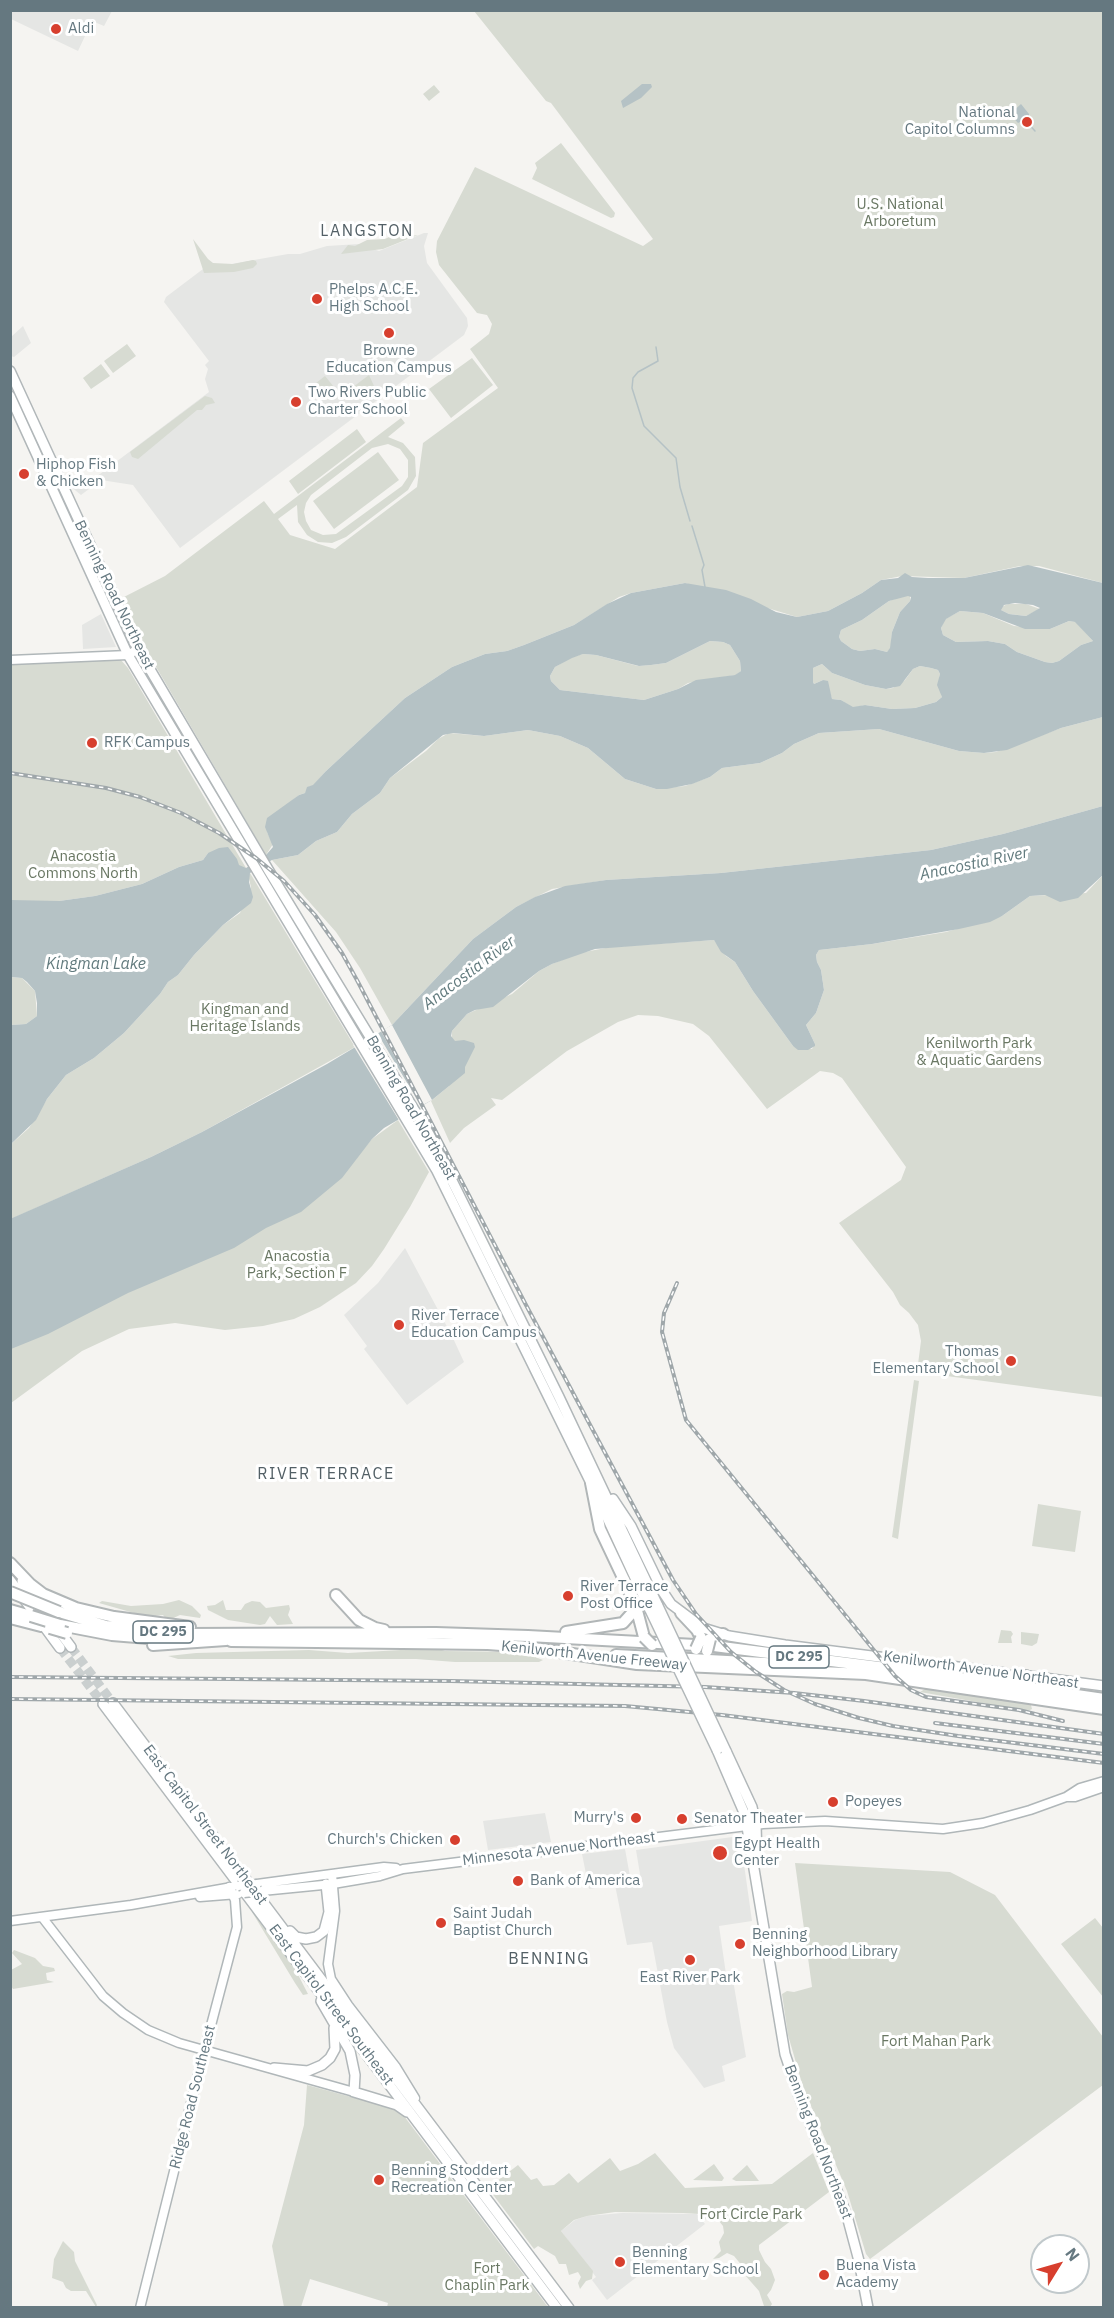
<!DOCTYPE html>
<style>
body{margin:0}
#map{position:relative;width:1114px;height:2318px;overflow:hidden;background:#f5f4f1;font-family:"IBM Plex Sans",sans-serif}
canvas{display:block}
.frame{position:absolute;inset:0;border:12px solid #657880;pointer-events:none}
.north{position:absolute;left:1030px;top:2234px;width:60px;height:60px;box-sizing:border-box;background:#fff;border:2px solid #c1c9cc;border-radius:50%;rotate:53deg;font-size:16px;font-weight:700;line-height:24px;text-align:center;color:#657880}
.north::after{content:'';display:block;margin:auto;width:21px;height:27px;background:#d73f2e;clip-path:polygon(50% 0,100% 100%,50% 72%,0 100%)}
</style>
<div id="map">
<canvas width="1114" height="2318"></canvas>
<div class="frame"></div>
<div class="north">N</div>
</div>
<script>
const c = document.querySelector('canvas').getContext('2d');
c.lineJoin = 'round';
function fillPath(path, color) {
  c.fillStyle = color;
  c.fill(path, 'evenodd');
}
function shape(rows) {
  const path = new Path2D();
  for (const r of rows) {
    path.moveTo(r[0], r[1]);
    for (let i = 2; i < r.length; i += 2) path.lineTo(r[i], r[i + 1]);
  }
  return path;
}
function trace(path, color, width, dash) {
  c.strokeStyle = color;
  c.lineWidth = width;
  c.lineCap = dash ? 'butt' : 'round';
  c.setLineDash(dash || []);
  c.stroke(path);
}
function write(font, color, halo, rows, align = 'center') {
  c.font = font + ' "IBM Plex Sans",sans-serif';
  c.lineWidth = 6;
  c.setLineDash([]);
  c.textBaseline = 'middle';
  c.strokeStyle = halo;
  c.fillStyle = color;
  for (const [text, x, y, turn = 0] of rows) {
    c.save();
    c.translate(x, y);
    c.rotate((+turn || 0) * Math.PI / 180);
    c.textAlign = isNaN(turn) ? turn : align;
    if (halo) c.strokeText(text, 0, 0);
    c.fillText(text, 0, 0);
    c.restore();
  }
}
const built = shape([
 [10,11,11,10,112,11,104,26,92,21,78,51,11,19],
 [424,233,428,233,424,246,427,263,467,318,468,326,464,335,180,548,133,485,101,480,81,495,70,486,88,483,209,392,205,379,208,369,205,365,209,361,164,302,166,297,203,269,288,254,300,254,327,246,359,244,379,251],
 [23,326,31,343,14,357,11,356,11,337],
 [101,614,116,647,83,649,82,625],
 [405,1248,452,1336,464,1362,407,1405,364,1349,367,1346,344,1315,378,1283],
 [545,1813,551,1842,488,1850,483,1821],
 [740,1836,752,1921,719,1926,726,1974,732,1974,746,2057,722,2066,725,2081,704,2088,674,2048,667,2022,652,1942,627,1945,615,1885,589,1889,582,1854,625,1849,631,1882,641,1880,636,1850],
 [622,2213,697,2214,705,2224,607,2300,592,2280,596,2277,561,2231,575,2220,587,2216]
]);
const green = shape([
 [474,11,1103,11,1103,583,1039,566,1020,566,964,578,902,576,881,580,862,593,828,611,797,617,685,583,631,593,619,597,574,625,524,645,507,651,485,654,452,667,405,698,326,771,313,786,310,786,305,793,299,795,281,810,267,832,273,844,266,855,152,660,122,598,165,576,264,501,274,514,401,418,405,423,388,437,403,443,415,457,416,476,408,490,346,537,332,543,318,542,307,535,298,522,297,505,278,519,290,535,335,549,417,487,423,443,498,388,470,349,489,334,492,324,487,315,477,313,439,265,436,252,437,241,475,167,643,246,653,239,551,103,546,101],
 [388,444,400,449,408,460,408,477,402,486,336,534,323,535,311,530,306,521,304,512,306,503,311,495,372,448],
 [434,85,440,92,429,101,423,94],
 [561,143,615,213,614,217,611,218,532,179,537,168,535,163],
 [395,234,404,237,418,235,383,249,341,254,348,245,355,246,367,240,385,239],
 [193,239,208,259,213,263,233,264,253,260,256,261,257,264,253,268,234,272,204,273],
 [127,344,136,356,113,373,104,361],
 [472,358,493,385,451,418,429,389],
 [101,364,110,376,91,389,83,378],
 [369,375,374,386,361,396,353,387],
 [325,376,334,387,333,392,327,397,316,383],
 [205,396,212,398,215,403,206,405,202,410,197,410,138,459,132,457,130,452],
 [357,429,366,442,298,494,289,481],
 [378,452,399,480,334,529,313,501],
 [903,596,910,596,910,601,900,612,892,632,891,648,887,652,875,649,860,651,852,649,841,641,839,637,841,630,862,620,889,601],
 [1008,604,1026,604,1040,609,1026,616,1018,615,1009,614,1001,610,1001,607],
 [960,611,983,613,1014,626,1050,629,1069,621,1076,622,1093,641,1081,645,1059,661,1052,663,1045,662,1017,652,1005,644,988,641,956,642,943,635,941,628,945,619],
 [710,641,723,642,730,645,740,661,741,671,736,675,688,683,678,689,644,700,560,690,551,681,550,676,555,667,572,657,583,654,596,655,638,666,651,665,666,663],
 [120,659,128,668,246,868,242,868,208,853,203,860,179,867,142,884,95,896,59,901,11,915,11,663],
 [822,664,832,673,865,685,886,689,893,688,905,680,913,669,920,666,931,668,938,670,940,674,939,679,942,697,936,702,915,708,892,709,865,705,853,708,841,700,832,699,828,686,823,680,814,684,813,682,813,668],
 [1103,717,1103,806,1003,834,931,850,721,873,606,880,552,889,516,907,473,939,392,1025,360,968,336,932,272,860,298,855,316,841,337,832,352,814,380,793,390,778,426,751,438,739,449,733,484,736,528,730,560,736,588,748,625,779,656,789,685,786,710,777,722,768,760,763,782,753,794,744,819,733,879,729,959,751,984,753,996,752,1061,728],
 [250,873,355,1047,202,1132,151,1157,11,1219,11,1144,29,1128,47,1099,66,1075,94,1058,124,1033,160,994,168,982,178,975,194,955,223,925,240,913,251,887,248,875],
 [1103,875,1103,1397,917,1372,921,1341,918,1325,909,1313,900,1305,893,1292,839,1223,901,1180,906,1167,842,1078,833,1073,820,1071,767,1109,709,1036,693,1024,658,1016,638,1015,618,1022,567,1051,502,1100,491,1098,496,1105,464,1128,450,1143,431,1101,449,1086,452,1031,467,1014,512,994,539,971,552,964,579,953,611,947,714,940,726,956,735,962,753,991,793,1046,812,1049,815,1044,806,1025,816,1013,824,990,821,970,817,962,816,955,819,950,872,944,946,932,1002,916,1030,896,1086,893],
 [10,977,22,978,35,991,37,1016,26,1024,11,1025],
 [398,1120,429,1172,410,1207,384,1249,372,1266,356,1283,320,1307,294,1319,263,1326,225,1330,175,1323,129,1329,82,1351,11,1403,10,1294,352,1162,372,1139],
 [914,1380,919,1381,898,1539,892,1537],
 [1038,1504,1081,1511,1075,1552,1032,1546],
 [179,1600,192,1606,201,1615,200,1618,180,1615,169,1620,166,1619,163,1615,148,1617,99,1603,102,1601,131,1606,163,1604],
 [223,1600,226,1610,241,1610,245,1604,252,1601,260,1602,266,1608,289,1605,290,1609,288,1615,293,1624,277,1625,270,1616,265,1624,260,1625,228,1620,208,1610,207,1606,215,1605],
 [1001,1630,1011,1631,1013,1634,1011,1637,1012,1643,998,1643],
 [1021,1632,1039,1634,1037,1643,1032,1646,1021,1644],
 [436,1648,445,1651,521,1652,543,1660,539,1662,455,1662,416,1659,178,1659,168,1656,196,1653,309,1650,348,1653],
 [925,1689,1005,1699,1031,1705,1032,1709,1028,1711,920,1692],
 [795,1863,950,1872,995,1895,1103,2037,1103,2085,870,2259,866,2254,847,2191,803,2087,788,2035,782,1994,787,1991,794,1992,812,1987],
 [253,1908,291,1961,308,1994,303,1995,295,1983,252,1912],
 [1095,1918,1103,1928,1103,1997,1061,1944],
 [14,1950,35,1958,43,1966,54,1968,55,1971,46,1973,47,1980,54,1982,13,1989,11,1986,11,1970,22,1964,12,1953],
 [307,2085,392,2108,404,2116,548,2307,387,2307,388,2303,310,2279,301,2307,284,2307,272,2246,304,2125],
 [655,2153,685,2188,772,2184,813,2153,829,2192,759,2245,759,2250,765,2262,771,2269,775,2280,771,2290,767,2295,772,2304,770,2307,764,2306,759,2291,744,2274,743,2267,734,2256,727,2253,719,2258,713,2259,721,2251,719,2242,724,2233,723,2226,715,2216,707,2215,705,2220,699,2214,683,2213,615,2212,587,2216,574,2220,561,2231,593,2271,592,2279,586,2281,580,2289,578,2283,581,2277,578,2272,569,2275,566,2264,559,2264,555,2256,538,2246,534,2249,488,2188,518,2165,531,2180,537,2178,543,2186,554,2185,569,2173,578,2183,610,2158,620,2171,638,2164],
 [714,2164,724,2178,722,2181,693,2180],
 [747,2165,759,2181,736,2181,732,2179],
 [63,2241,74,2252,75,2261,97,2305,96,2307,86,2291,71,2291,66,2288,63,2282,52,2278,54,2259]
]);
const water = shape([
 [642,84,651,84,652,87,641,98,623,108,621,101],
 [1021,104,1029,114,1029,117,1022,123,1020,122,1018,123,1010,114],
 [1028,565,1103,583,1103,717,1061,728,1007,750,984,753,959,751,879,729,819,733,794,744,782,753,760,763,722,768,710,777,692,784,667,789,656,789,625,779,588,748,560,736,528,730,484,736,453,733,443,735,390,778,380,793,352,814,337,832,316,841,298,855,272,860,250,873,249,882,253,897,251,903,223,925,194,955,178,975,168,982,160,994,124,1033,94,1058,66,1075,47,1099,36,1120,11,1144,11,1025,26,1024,37,1016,37,1003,35,991,27,982,22,978,11,977,11,900,59,901,95,896,142,884,179,867,203,860,208,853,219,848,228,847,237,859,239,865,246,868,266,855,273,847,265,827,267,818,299,795,305,793,307,787,313,785,326,771,405,698,452,667,485,654,507,651,524,645,574,625,607,604,631,593,685,583,726,590,751,599,776,612,797,617,828,611,862,593,881,580,898,578,905,573,912,577,928,578,964,578],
 [908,596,911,597,910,601,900,612,892,632,890,648,887,652,875,649,860,651,852,649,841,641,839,637,841,630,862,620,889,601],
 [1015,603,1033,605,1040,608,1026,616,1009,614,1001,610,1004,605],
 [960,611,983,613,1025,629,1050,629,1069,621,1075,622,1093,641,1081,645,1059,661,1052,663,1045,662,1017,652,1005,644,988,641,956,642,943,635,941,628,946,619],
 [710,641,723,642,730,645,740,661,741,671,735,675,696,680,678,689,644,700,560,690,551,681,550,676,555,667,572,658,583,654,596,655,639,666,651,665,666,663],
 [822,664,832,673,865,685,886,689,900,686,913,669,920,666,931,668,938,670,940,674,937,685,942,697,936,702,915,708,892,709,865,705,853,707,841,700,832,699,828,681,823,680,814,684,813,682,813,668],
 [1103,806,1103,875,1078,898,1060,902,1045,895,1030,896,1002,916,990,922,959,929,872,944,819,950,816,955,817,962,821,970,824,990,816,1013,806,1025,815,1044,815,1046,808,1050,798,1050,793,1046,753,991,735,962,721,952,714,940,595,949,552,964,539,971,493,1007,475,1010,467,1014,452,1031,451,1036,455,1041,464,1040,474,1043,475,1047,465,1067,465,1073,432,1100,384,1128,372,1139,342,1178,301,1212,266,1228,234,1248,128,1293,48,1334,11,1349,10,1219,151,1157,202,1132,327,1064,392,1025,473,939,516,907,535,897,565,886,606,880,721,873,931,850,1003,834]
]);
const pier = shape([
 [392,1025,432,1100,421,1106,423,1109,400,1122,353,1045,376,1031,418,1101,381,1031]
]);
const stream = shape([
 [1025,120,1035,131],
 [656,347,658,361,638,372,633,378,632,388,644,426,676,458,680,487,690,521],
 [692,526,704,565,702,570,705,587]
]);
const primaryTunnel = shape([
 [71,1647,113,1703],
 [60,1648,103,1704]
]);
const secondary = shape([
 [10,660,128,655,138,649],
 [1067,1797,1075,1797,1104,1787],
 [332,1874,335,1911,328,1964,331,1979,348,2005,396,2067,415,2098],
 [257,1884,384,1867,396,1868],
 [262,1891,333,1884,380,1876,403,1869,763,1824,825,1821,943,1829,983,1823,1030,1810,1066,1797,1080,1788,1104,1781],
 [200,1897,238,1894],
 [42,1917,103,1996,123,2013,148,2030,179,2043,354,2092],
 [10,1921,131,1905,232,1887],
 [140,2308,200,2067,237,1927,235,1900,229,1887]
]);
const primary = shape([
 [10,371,138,649,269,871,429,1134,559,1397,658,1606],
 [10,396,128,655,437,1171,591,1483,650,1610],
 [613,1499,631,1526,663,1592,671,1604,703,1628,729,1636,785,1645,1005,1673],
 [10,1580,60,1648],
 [22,1581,71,1647],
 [1021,1675,1104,1686],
 [113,1703,569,2308],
 [103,1704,557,2308],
 [717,1750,745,1815,785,2054,799,2096,847,2216,859,2261,868,2308],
 [726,1751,752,1807,756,1825,757,1858],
 [290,1931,296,1937,306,1939,316,1937,324,1931,329,1912,326,1884],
 [321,2001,350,2051,355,2075,354,2092,397,2105,407,2112],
 [274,2068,308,2071,322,2065,330,2058,335,2049,334,2028]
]);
const highway = shape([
 [591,1483,600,1529,635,1603,644,1637],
 [10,1563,30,1584,43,1594,76,1608,114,1617,190,1627],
 [336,1595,359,1620,375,1628,384,1630],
 [10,1610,31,1616],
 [59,1612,106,1626,183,1634,436,1633,528,1636,714,1646,933,1674,1104,1699],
 [681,1613,697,1630,701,1638],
 [10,1618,41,1626],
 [60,1625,112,1635,161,1639],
 [566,1632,623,1623,632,1613,633,1601,630,1592],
 [710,1639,723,1634],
 [231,1641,488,1644,527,1647,637,1664,866,1674,1104,1709],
 [153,1645,226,1640],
 [616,1655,801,1665],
 [990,1677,1026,1676]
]);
const rail = shape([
 [10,773,106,788,140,797,181,813,219,833,256,858,284,881,315,915,342,953,358,982,526,1305,673,1580,696,1614,731,1652,756,1672,784,1690,815,1704,859,1718,893,1726,958,1736,1104,1754],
 [677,1283,664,1313,662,1332,686,1420,895,1676,911,1690,926,1697,1019,1710,1063,1721],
 [10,1677,451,1681,705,1687,794,1693,864,1701,1104,1734],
 [10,1699,625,1706,722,1715,1104,1763],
 [935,1723,1104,1744]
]);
const secondaryBridge = shape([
 [238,1886,257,1884],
 [244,1893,262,1891]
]);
const primaryBridge = shape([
 [658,1606,726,1751],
 [650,1610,717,1750]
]);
const highwayBridge = shape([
 [10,1592,59,1612],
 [31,1616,60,1625],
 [50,1628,67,1633],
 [644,1637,652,1645],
 [696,1649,701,1638],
 [707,1651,710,1639]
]);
const markers = [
 [56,29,6,"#d73f2e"],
 [1027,122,6,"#d73f2e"],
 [317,299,6,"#d73f2e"],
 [389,333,6,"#d73f2e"],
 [296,402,6,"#d73f2e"],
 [24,474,6,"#d73f2e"],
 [92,743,6,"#d73f2e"],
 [399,1325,6,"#d73f2e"],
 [1011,1361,6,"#d73f2e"],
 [568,1596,6,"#d73f2e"],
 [833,1802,6,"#d73f2e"],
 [636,1818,6,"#d73f2e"],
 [682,1819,6,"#d73f2e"],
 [455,1840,6,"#d73f2e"],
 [720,1853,8,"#d73f2e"],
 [518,1881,6,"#d73f2e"],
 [441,1923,6,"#d73f2e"],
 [740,1944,6,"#d73f2e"],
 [690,1960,6,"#d73f2e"],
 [379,2180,6,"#d73f2e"],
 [620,2262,6,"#d73f2e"],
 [824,2275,6,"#d73f2e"]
];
const shields = [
 [163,1632,60],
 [799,1657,60]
];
const shieldNames = [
 ["DC 295",163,1632],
 ["DC 295",799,1657]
];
const poiNames = [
 ["Aldi",68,29],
 ["National",1015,113,"right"],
 ["Capitol Columns",1015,130,"right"],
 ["Phelps A.C.E.",329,290],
 ["High School",329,307],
 ["Browne",389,351,"center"],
 ["Education Campus",389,368,"center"],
 ["Two Rivers Public",308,393],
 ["Charter School",308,410],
 ["Hiphop Fish",36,465],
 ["& Chicken",36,482],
 ["RFK Campus",104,743],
 ["River Terrace",411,1316],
 ["Education Campus",411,1333],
 ["Thomas",999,1352,"right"],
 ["Elementary School",999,1369,"right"],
 ["River Terrace",580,1587],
 ["Post Office",580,1604],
 ["Popeyes",845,1802],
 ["Murry's",624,1818,"right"],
 ["Senator Theater",694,1819],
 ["Church's Chicken",443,1840,"right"],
 ["Egypt Health",734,1844],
 ["Center",734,1861],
 ["Bank of America",530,1881],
 ["Saint Judah",453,1914],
 ["Baptist Church",453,1931],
 ["Benning",752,1935],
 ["Neighborhood Library",752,1952],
 ["East River Park",690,1978,"center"],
 ["Benning Stoddert",391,2171],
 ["Recreation Center",391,2188],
 ["Benning",632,2253],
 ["Elementary School",632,2270],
 ["Buena Vista",836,2266],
 ["Academy",836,2283]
];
const parkNames = [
 ["U.S. National",900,205],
 ["Arboretum",900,222],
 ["Anacostia",83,857],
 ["Commons North",83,874],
 ["Kingman and",245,1010],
 ["Heritage Islands",245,1027],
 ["Kenilworth Park",979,1044],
 ["& Aquatic Gardens",979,1061],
 ["Anacostia",297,1257],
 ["Park, Section F",297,1274],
 ["Fort Mahan Park",936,2042],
 ["Fort Circle Park",751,2215],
 ["Fort",487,2269],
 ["Chaplin Park",487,2286]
];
const streetNames = [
 ["Benning Road Northeast",114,595,64],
 ["Benning Road Northeast",411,1108,60],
 ["Kenilworth Avenue Freeway",594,1656,6],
 ["Kenilworth Avenue Northeast",981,1670,8],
 ["East Capitol Street Northeast",205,1825,53],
 ["Minnesota Avenue Northeast",559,1849,-7],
 ["East Capitol Street Southeast",331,2005,53],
 ["Ridge Road Southeast",193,2097,-76],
 ["Benning Road Northeast",818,2142,69]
];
const neighbourhoodNames = [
 ["LANGSTON",367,231],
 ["RIVER TERRACE",326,1474],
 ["BENNING",549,1959]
];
const waterNames = [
 ["Anacostia River",974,864,-12],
 ["Kingman Lake",96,964],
 ["Anacostia River",469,973,-37]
];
fillPath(built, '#e5e6e4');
fillPath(green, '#d7dbd2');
fillPath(water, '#b5c2c5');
fillPath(pier, '#f5f4f1');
trace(stream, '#b5c2c5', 1.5);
trace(primaryTunnel, '#cacfcf', 9, [9, 4.5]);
trace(secondary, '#b0b7b9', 11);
trace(primary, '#b1b7b9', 12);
trace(highway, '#b1b6b7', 14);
trace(secondary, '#fff', 8);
trace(primary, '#fff', 9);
trace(highway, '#fff', 10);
trace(rail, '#9fa7aa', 4);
trace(rail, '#fff', 1.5, [4.5]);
trace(secondaryBridge, '#b0b7b9', 11, []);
trace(primaryBridge, '#b1b7b9', 12, []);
trace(highwayBridge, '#b1b6b7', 14, []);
trace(secondaryBridge, '#fff', 8);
trace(primaryBridge, '#fff', 9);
trace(highwayBridge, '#fff', 10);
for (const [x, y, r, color] of markers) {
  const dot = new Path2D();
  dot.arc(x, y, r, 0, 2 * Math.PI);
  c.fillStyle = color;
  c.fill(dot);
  trace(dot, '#fff', 2);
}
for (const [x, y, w] of shields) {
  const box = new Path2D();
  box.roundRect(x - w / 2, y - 11, w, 22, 4.5);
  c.fillStyle = '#fff';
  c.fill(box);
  trace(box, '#657880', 1.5);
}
write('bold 14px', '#657880', null, shieldNames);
write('15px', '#657880', '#fff', poiNames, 'left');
write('15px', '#6a7864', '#fff', parkNames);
write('15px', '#657880', '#fff', streetNames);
c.letterSpacing = '1.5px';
write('16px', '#536066', '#fff', neighbourhoodNames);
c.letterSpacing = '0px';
write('italic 16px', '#617a7d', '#fff', waterNames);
</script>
